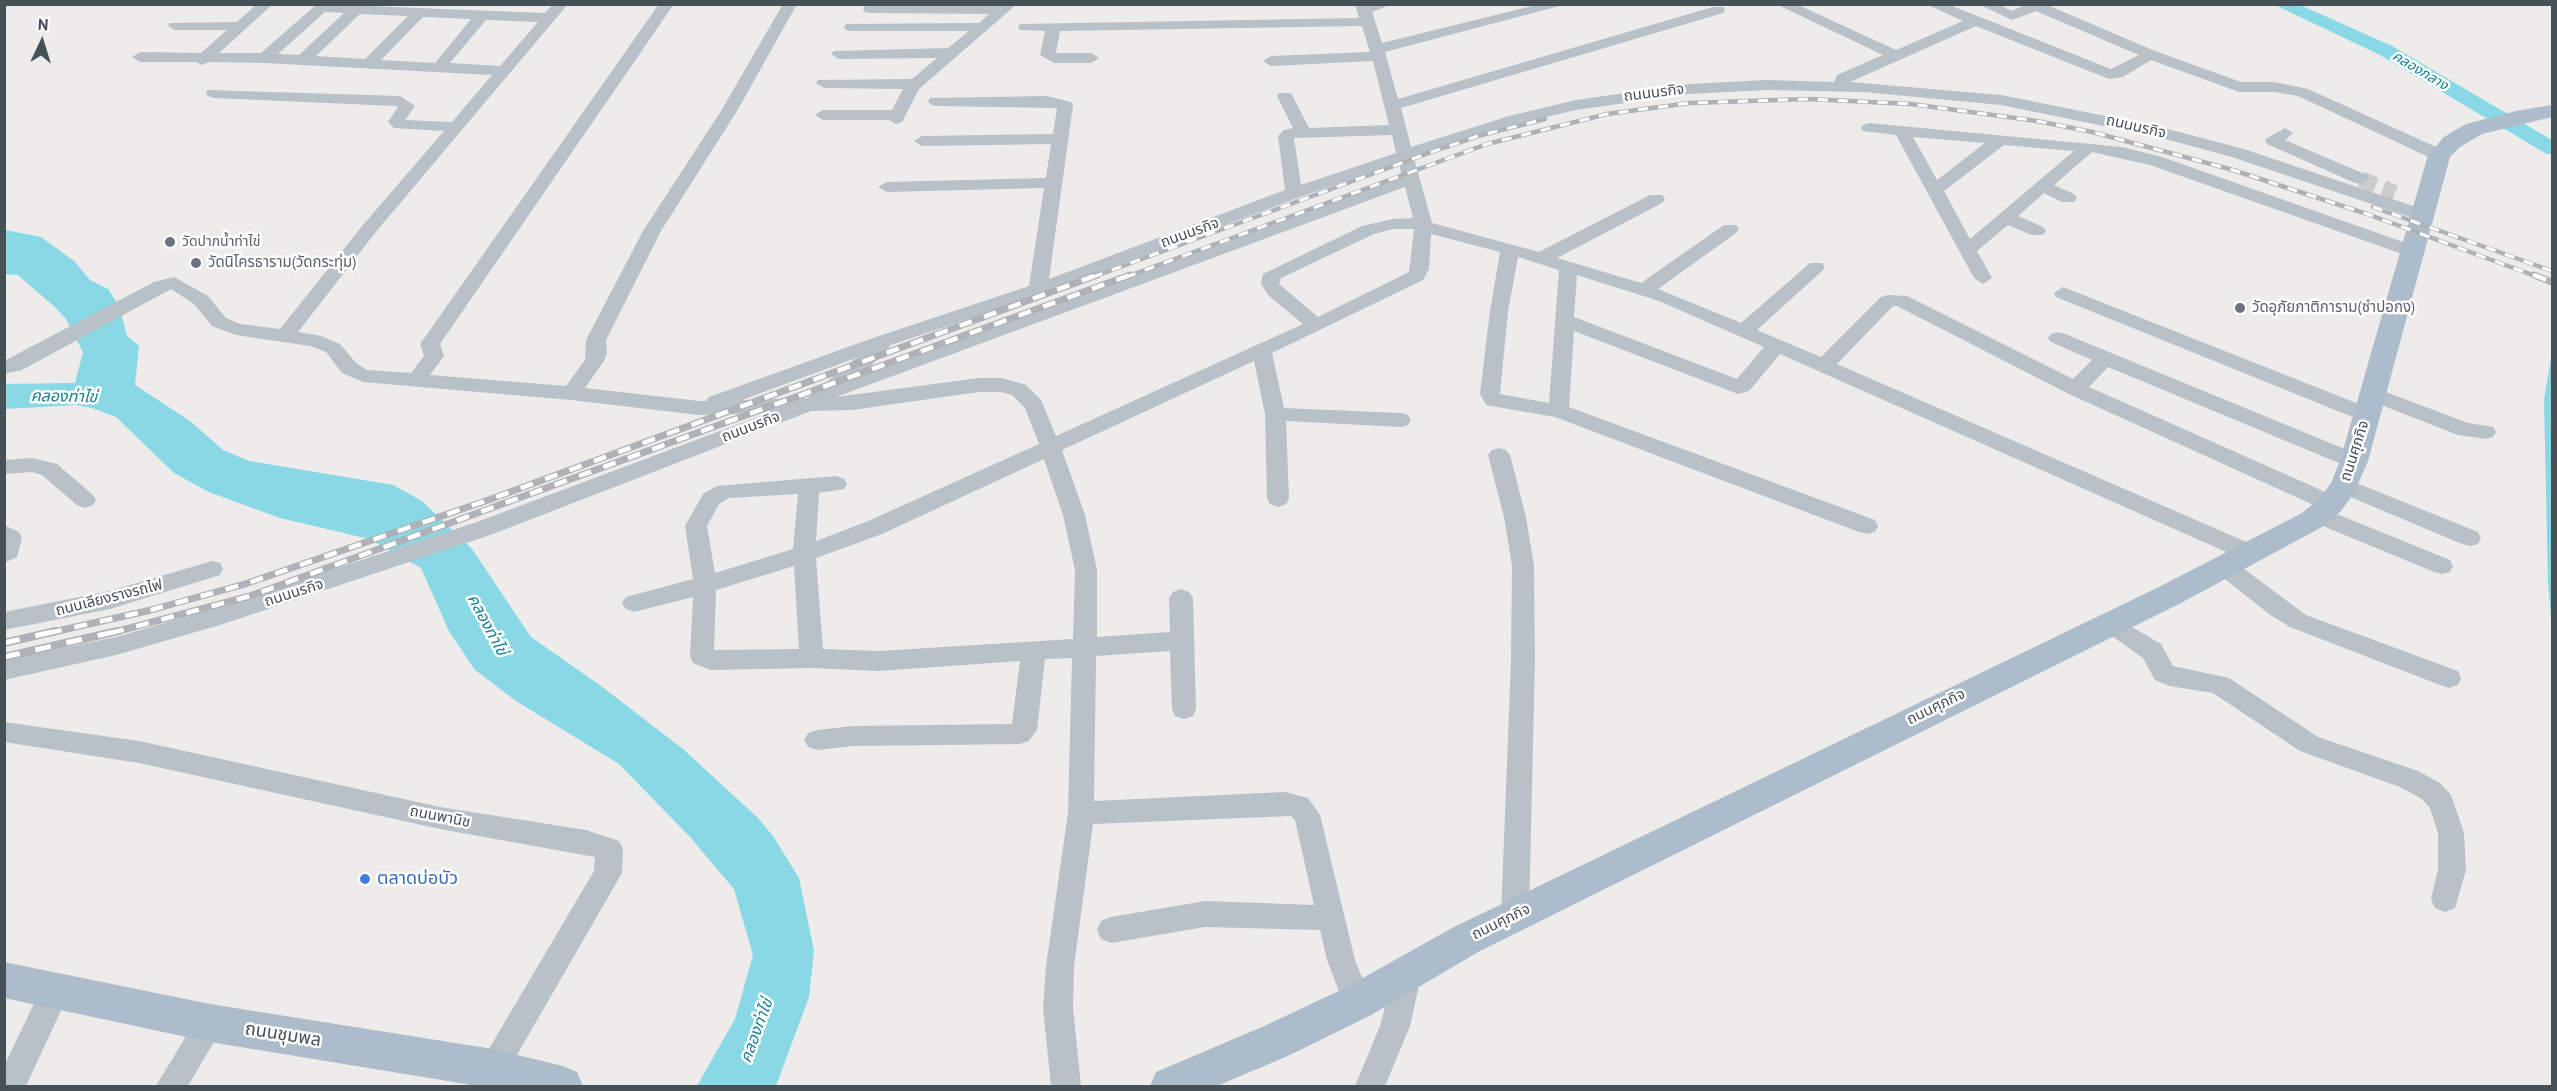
<!DOCTYPE html>
<meta charset="utf-8">
<style>
body{margin:0}
#map{position:relative;width:2557px;height:1091px;overflow:hidden;background:#eeebeb;font-family:"PT Sans",sans-serif}
canvas{display:block}
.frame{position:absolute;inset:0;border:6px solid #455057;pointer-events:none}
.north{position:absolute;left:12px;top:12px;width:60px;height:60px;-webkit-text-stroke:4px #fff;paint-order:stroke;rotate:4deg;font-size:16px;font-weight:700;line-height:24px;text-align:center;color:#455057}
.north::after{content:'';display:block;margin:auto;width:21px;height:27px;background:#455057;clip-path:polygon(50% 0,100% 100%,50% 72%,0 100%)}
</style>
<div id="map">
<canvas width="2557" height="1091"></canvas>
<div class="frame"></div>
<div class="north">N</div>
</div>
<script>
const c = document.querySelector('canvas').getContext('2d');
c.lineJoin = 'round';
function fillPath(path, color) {
  c.fillStyle = color;
  c.fill(path, 'evenodd');
}
function shape(rows) {
  const path = new Path2D();
  for (const r of rows) {
    path.moveTo(r[0], r[1]);
    for (let i = 2; i < r.length; i += 2) path.lineTo(r[i], r[i + 1]);
  }
  return path;
}
function trace(path, color, width, dash) {
  c.strokeStyle = color;
  c.lineWidth = width;
  c.lineCap = dash ? 'butt' : 'round';
  c.setLineDash(dash || []);
  c.stroke(path);
}
function write(font, color, halo, rows, align = 'center') {
  c.font = font + ' "PT Sans","Noto Sans Thai",sans-serif';
  c.lineWidth = 5;
  c.setLineDash([]);
  c.textBaseline = 'middle';
  c.strokeStyle = halo;
  c.fillStyle = color;
  for (const [text, x, y, turn = 0] of rows) {
    c.save();
    c.translate(x, y);
    c.rotate((+turn || 0) * Math.PI / 180);
    c.textAlign = isNaN(turn) ? turn : align;
    if (halo) c.strokeText(text, 0, 0);
    c.fillText(text, 0, 0);
    c.restore();
  }
}
const water = shape([
 [5,230,41,237,74,261,90,280,108,289,119,306,127,336,139,346,135,385,190,421,223,450,249,461,393,485,422,501,472,549,531,637,601,686,683,749,758,818,773,836,799,878,814,951,809,997,776,1086,697,1086,735,1019,753,955,734,889,690,837,619,764,516,701,475,670,449,631,421,568,369,539,280,518,209,492,174,473,116,417,92,408,75,405,5,409,5,384,75,383,83,352,66,319,56,308,18,275,5,274],
 [2552,352,2552,630,2548,583,2544,400]
]);
const river = shape([
 [2273,4,2298,4,2392,46,2552,140,2552,155,2545,153,2378,54,2273,4]
]);
const minorTunnel = shape([
 [2361,179,2395,193]
]);
const minor = shape([
 [257,4,273,4,219,53,261,53,317,4,545,13,553,4,568,4,375,233,298,332,321,336,340,344,356,363,367,370,411,373,424,356,420,344,423,340,659,4,674,4,440,344,444,356,430,375,566,386,585,360,586,340,643,231,721,111,783,4,797,4,737,111,661,231,606,340,607,353,604,361,585,388,699,401,706,401,709,397,873,338,1029,286,1044,188,887,192,878,187,887,182,1046,178,1051,144,922,146,914,141,922,136,1053,134,1057,108,936,106,930,104,928,101,930,98,1047,96,1071,102,1073,105,1049,279,1285,190,1278,136,1284,130,1293,128,1277,96,1279,93,1291,93,1309,128,1389,125,1373,61,1271,66,1263,61,1271,56,1370,52,1362,26,1060,31,1056,53,1091,53,1099,58,1091,63,1054,63,1040,55,1045,31,1020,30,1018,27,1020,24,1359,18,1355,4,1392,4,1372,12,1382,43,1540,4,1567,4,1385,52,1398,99,1713,7,1723,7,1725,10,1723,13,1401,108,1411,147,1509,116,1576,100,1689,84,1766,80,1834,82,1837,75,1883,55,1776,4,1796,4,1896,50,1963,21,1926,4,1947,4,2111,69,2139,55,2036,11,2012,20,1978,4,1998,4,2012,11,2027,4,2045,4,2155,51,2241,82,2274,82,2308,89,2445,151,2447,155,2439,160,2433,159,2298,96,2274,92,2239,92,2151,60,2123,77,2109,79,1976,26,1850,82,2001,95,2160,127,2244,149,2428,211,2431,215,2422,220,2416,219,2232,157,2158,137,2001,105,1864,92,1766,90,1689,94,1576,110,1520,123,1414,158,1432,223,1539,252,1650,195,1662,195,1665,199,1662,203,1557,258,1641,283,1724,225,1736,225,1739,229,1736,233,1658,289,1741,323,1810,263,1822,263,1825,267,1822,271,1757,330,1821,357,1881,297,1888,295,1907,296,2073,379,2092,360,2051,342,2048,338,2051,334,2058,332,2065,334,2362,456,2365,461,2362,466,2354,468,2346,466,2108,367,2089,387,2339,498,2342,504,2339,510,2332,512,2450,560,2453,566,2450,572,2442,574,2434,572,2311,521,2308,515,2311,509,2318,507,2069,394,1897,306,1893,306,1837,364,2258,547,2261,553,2258,559,2250,561,2242,559,1780,354,1749,391,1738,394,1574,331,1569,407,1875,520,1878,526,1875,532,1867,534,1859,532,1555,417,1486,405,1480,394,1490,311,1500,252,1431,234,1429,269,1423,280,1272,353,1284,408,1401,413,1408,415,1411,420,1408,425,1401,427,1286,421,1289,499,1286,504,1278,507,1270,504,1267,499,1265,414,1254,361,1062,450,1085,515,1097,570,1097,637,1170,632,1169,598,1173,592,1181,589,1189,592,1193,598,1196,709,1193,716,1184,719,1175,716,1172,709,1170,651,1096,656,1094,801,1285,792,1308,798,1320,815,1355,960,1372,1002,1367,1012,1357,1016,1347,1012,1327,960,1320,930,1205,927,1111,943,1101,939,1097,930,1101,921,1111,917,1205,901,1314,905,1295,820,1291,816,1093,824,1074,966,1073,1008,1081,1086,1051,1086,1043,1008,1046,966,1068,813,1072,658,1045,659,1037,730,1029,741,1020,744,853,746,817,750,808,747,804,740,808,733,817,730,853,726,1012,724,1020,661,879,671,812,668,711,670,693,663,690,656,693,597,634,612,626,609,622,603,626,597,693,579,685,526,703,494,717,486,836,476,844,479,847,484,844,489,819,493,816,541,866,522,1039,444,1025,408,1012,395,1001,392,979,392,852,410,811,411,493,534,220,625,116,655,4,680,4,660,116,637,210,610,477,522,768,413,699,415,571,400,363,382,342,373,326,352,310,346,236,335,212,326,194,304,171,289,22,370,4,374,4,361,154,282,174,277,208,296,226,318,240,324,280,329,363,225,444,131,394,128,388,122,398,107,396,106,214,98,208,96,206,93,208,90,400,96,415,106,405,120,452,122,492,75,265,63,209,62,202,65,196,62,140,62,132,57,140,52,201,53,227,30,175,30,168,26,170,23,237,22,257,4],
 [325,12,344,13,299,55,278,54,325,12],
 [360,14,408,16,365,59,316,56,360,14],
 [423,17,471,19,435,63,381,60,423,17],
 [486,20,538,22,500,66,450,63,486,20],
 [1392,135,1396,153,1301,185,1294,138,1392,135],
 [1399,163,1402,177,864,373,891,345,1051,291,1300,197,1399,163],
 [1405,187,1413,218,1393,219,1362,226,1263,274,1261,284,1269,296,1303,324,1056,436,1041,400,1026,385,1002,378,979,378,836,397,1405,187],
 [1393,229,1414,229,1409,272,1318,317,1279,284,1281,278,1374,234,1393,229],
 [1518,257,1559,270,1549,403,1500,394,1508,311,1518,257],
 [1577,275,1659,301,1764,347,1737,379,1574,317,1577,275],
 [856,358,807,398,742,400,856,358],
 [1044,459,1063,515,1075,570,1073,639,879,651,823,649,816,558,882,534,1044,459],
 [798,494,793,549,715,573,707,526,719,504,729,498,798,494],
 [794,566,799,649,714,650,716,590,794,566],
 [1017,4,919,89,902,122,896,124,889,120,823,120,815,115,823,110,892,110,903,89,824,88,816,83,818,80,912,79,937,58,839,59,831,54,834,51,948,48,969,31,851,31,846,30,844,27,846,24,979,23,989,14,870,13,865,12,863,9,865,6,1017,4],
 [1869,123,2122,147,2162,157,2420,248,2423,252,2414,257,2408,256,2150,165,2092,152,2054,185,2074,194,2077,198,2074,202,2062,202,2044,193,2018,216,2043,227,2046,231,2043,235,2031,235,2008,225,1977,251,1992,278,1983,284,1974,278,1896,135,1863,131,1861,128,1863,125,1869,123],
 [1913,137,1985,143,1937,180,1913,137],
 [2004,145,2074,151,1970,239,1944,191,2004,145],
 [2285,128,2293,133,2285,140,2367,175,2370,179,2361,184,2355,183,2267,144,2265,141,2267,138,2285,128],
 [2063,287,2374,410,2377,415,2374,420,2367,422,2360,420,2056,297,2054,293,2063,287],
 [2373,387,2468,423,2493,427,2496,432,2493,437,2486,439,2458,435,2366,399,2363,394,2366,389,2373,387],
 [1499,448,1506,450,1510,455,1526,517,1534,566,1535,660,1529,916,1525,925,1515,929,1505,925,1501,916,1511,660,1512,566,1504,517,1488,455,1492,450,1499,448],
 [32,458,57,464,93,495,96,500,93,505,85,508,77,505,42,475,32,472,4,474,4,460,32,458],
 [2344,478,2478,532,2481,538,2478,544,2470,546,2462,544,2336,491,2333,486,2336,481,2344,478],
 [4,525,19,532,22,538,17,557,4,563,4,525],
 [2224,558,2232,560,2306,615,2458,671,2461,678,2458,685,2449,688,2440,685,2290,627,2269,614,2216,572,2213,566,2216,560,2224,558],
 [212,561,220,563,223,569,220,575,110,609,4,630,4,612,110,591,212,561],
 [2110,614,2161,644,2173,666,2229,678,2318,737,2418,771,2440,783,2451,795,2464,833,2466,870,2455,908,2445,912,2435,908,2431,899,2438,870,2438,833,2430,808,2422,799,2400,787,2300,751,2213,693,2170,686,2155,680,2143,658,2102,629,2098,623,2102,617,2110,614],
 [4,722,139,741,440,807,586,830,619,841,623,849,622,873,499,1086,467,1086,594,871,595,857,440,829,139,763,4,742,4,722],
 [1408,958,1418,962,1422,972,1410,1026,1385,1086,1355,1086,1380,1026,1394,972,1398,962,1408,958],
 [55,977,65,981,70,991,26,1086,4,1086,4,1066,45,981,55,977],
 [210,1009,220,1013,225,1023,188,1086,156,1086,200,1013,210,1009]
]);
const major = shape([
 [2552,105,2552,117,2482,134,2460,147,2450,157,2368,461,2354,493,2341,511,2322,527,2181,603,1480,951,1371,1015,1290,1055,1217,1086,1150,1086,1156,1072,1262,1027,1343,989,1454,927,2159,587,2302,513,2321,497,2331,483,2340,461,2428,155,2444,137,2466,124,2516,111,2552,105],
 [4,962,210,1004,493,1049,563,1066,577,1072,583,1086,478,1086,210,1042,4,998,4,962]
]);
const railFar2 = shape([
 [2373,207,2552,271],
 [1093,277,1426,154,1478,136,1545,119],
 [1126,277,1487,144,1607,114,1690,103,1809,99,1911,104,2037,121,2092,132,2233,170,2367,214,2538,277]
]);
const railFar1 = shape([
 [2534,275,2552,282],
 [49,633,151,610,245,584,494,498,1097,275],
 [111,633,250,596,1130,275]
]);
const rail = shape([
 [4,643,56,631],
 [4,657,118,631]
]);
const markers = [
 [170,242,6,"#6b7280"],
 [196,263,6,"#6b7280"],
 [2240,308,6,"#6b7280"],
 [365,879,6,"#3f7fe0"]
];
const farWaternames = [
 ["คลองกลาง",2420,71,31]
];
const farWorshipnames = [
 ["วัดปากน้ำท่าไข่",182,242]
];
const streetNames = [
 ["ถนนนรกิจ",1654,93,-7],
 ["ถนนนรกิจ",2136,127,13],
 ["ถนนนรกิจ",1190,233,-20],
 ["ถนนนรกิจ",751,427,-21],
 ["ถนนศุภกิจ",2355,451,-72],
 ["ถนนนรกิจ",294,593,-18],
 ["ถนนเลียงรางรถไฟ",109,598,-14],
 ["ถนนศุภกิจ",1936,707,-26],
 ["ถนนพานิช",440,817,11],
 ["ถนนศุภกิจ",1501,922,-26]
];
const worshipNames = [
 ["วัดนิโครธาราม(วัดกระทุ่ม)",208,263],
 ["วัดอุภัยภาติการาม(ซำปอกง)",2252,308]
];
const waterNames = [
 ["คลองท่าไข่",64,397,1],
 ["คลองท่าไข่",487,625,62],
 ["คลองท่าไข่",757,1031,-70]
];
const nearShopnames = [
 ["ตลาดบ่อบัว",377,879]
];
const nearStreetnames = [
 ["ถนนชุมพล",283,1035,9]
];
fillPath(water, '#89d8e6');
fillPath(river, '#89d8e6');
trace(minorTunnel, '#cccccd', 16, [16, 8]);
fillPath(minor, '#b7c1c7');
fillPath(major, '#acbcca');
trace(railFar2, '#aeb1b6', 4.5);
trace(railFar1, '#aeb1b6', 7);
trace(rail, '#aeb1b6', 8);
trace(railFar2, '#fff', 3, [10]);
trace(railFar1, '#fff', 4.5, [13]);
trace(rail, '#fff', 5, [16]);
for (const [x, y, r, color] of markers) {
  const dot = new Path2D();
  dot.arc(x, y, r, 0, 2 * Math.PI);
  c.fillStyle = color;
  c.fill(dot);
  trace(dot, '#fff', 2);
}
write('italic 14px', '#138196', '#fff', farWaternames);
write('14px', '#5b616d', '#fff', farWorshipnames, 'left');
write('15px', '#455057', '#fff', streetNames);
write('15px', '#5b616d', '#fff', worshipNames, 'left');
write('italic 16px', '#138196', '#fff', waterNames);
write('18px', '#366cbe', '#fff', nearShopnames, 'left');
write('18px', '#455057', '#fff', nearStreetnames);
</script>
